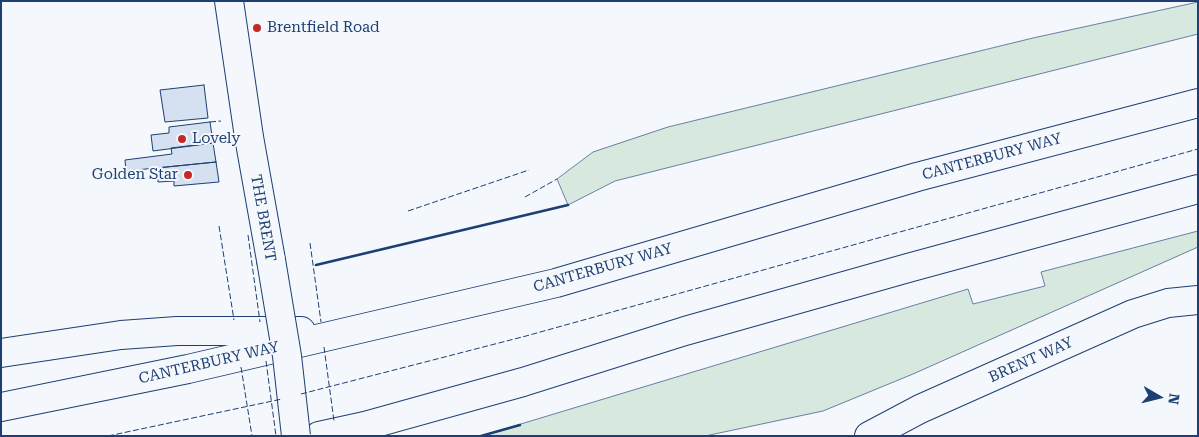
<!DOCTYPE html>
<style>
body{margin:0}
#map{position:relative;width:1199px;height:437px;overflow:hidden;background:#f4f7fb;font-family:"Roboto Serif",serif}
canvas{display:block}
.frame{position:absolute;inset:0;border:2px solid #1d3f73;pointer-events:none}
.north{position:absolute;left:1134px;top:372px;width:50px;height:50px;-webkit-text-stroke:4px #f4f7fb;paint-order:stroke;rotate:98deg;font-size:14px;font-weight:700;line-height:20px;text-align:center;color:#1d3f73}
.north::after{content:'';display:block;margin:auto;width:18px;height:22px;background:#1d3f73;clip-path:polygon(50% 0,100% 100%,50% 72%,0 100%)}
</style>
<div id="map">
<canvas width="1199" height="437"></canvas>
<div class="frame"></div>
<div class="north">N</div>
</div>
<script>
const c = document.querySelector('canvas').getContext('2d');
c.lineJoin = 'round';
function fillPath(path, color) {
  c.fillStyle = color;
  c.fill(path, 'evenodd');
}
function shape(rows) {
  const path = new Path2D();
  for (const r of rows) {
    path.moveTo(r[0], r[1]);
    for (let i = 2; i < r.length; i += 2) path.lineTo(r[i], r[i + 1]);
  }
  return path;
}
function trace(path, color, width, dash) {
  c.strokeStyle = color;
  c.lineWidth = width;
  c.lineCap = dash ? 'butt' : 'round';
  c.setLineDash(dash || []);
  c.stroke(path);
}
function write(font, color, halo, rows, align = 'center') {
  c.font = font + ' "Roboto Serif",serif';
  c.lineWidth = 4;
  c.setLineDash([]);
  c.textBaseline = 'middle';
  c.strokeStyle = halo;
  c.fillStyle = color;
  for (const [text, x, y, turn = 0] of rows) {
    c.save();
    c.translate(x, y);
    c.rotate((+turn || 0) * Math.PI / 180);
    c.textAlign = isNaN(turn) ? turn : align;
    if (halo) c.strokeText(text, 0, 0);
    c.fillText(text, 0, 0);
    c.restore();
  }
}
const green = shape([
 [1198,2,1198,34,615,181,568,205,557,179,593,152,668,127,1033,38,1198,2],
 [1198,231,1198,247,913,374,823,411,705,436,481,436,968,289,973,304,1045,286,1041,272,1198,231]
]);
const building = shape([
 [204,85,208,118,165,122,160,90,204,85],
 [210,122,213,143,153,151,151,135,169,133,169,127,210,122],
 [213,143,216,162,126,171,125,160,172,154,171,148,213,143],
 [216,162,219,182,174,186,174,181,158,182,157,168,216,162]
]);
const minor = shape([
 [869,436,920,409,1133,314,1168,303,1198,300]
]);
const major = shape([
 [229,1,249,137,271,260]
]);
const highway = shape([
 [1,353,121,335,177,331,301,331],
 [1,407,188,369,556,283,917,177,1198,103],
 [319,436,365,426,523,382,685,331,908,268,1198,189]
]);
const majorBridge = shape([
 [271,260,287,356,296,436]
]);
const fence = shape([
 [210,122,221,121],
 [525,197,557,179],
 [408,211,529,170],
 [219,226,234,320],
 [248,235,260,322],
 [310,243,321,322],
 [324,347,334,421],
 [266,361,276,436],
 [241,367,252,436],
 [301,394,526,336,1198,149],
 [108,436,282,399]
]);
const wall = shape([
 [316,265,568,205],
 [481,436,520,425]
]);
const markers = [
 [257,28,5,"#c62828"],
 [182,139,5,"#c62828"],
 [188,175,5,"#c62828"]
];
const poiNames = [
 ["Brentfield Road",267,28],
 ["Lovely",192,139],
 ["Golden Star",178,175,"right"]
];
const streetNames = [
 ["CANTERBURY WAY",992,157,-15],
 ["THE BRENT",263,218,80],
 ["CANTERBURY WAY",603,268,-16],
 ["BRENT WAY",1031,360,-24],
 ["CANTERBURY WAY",209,363,-13]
];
fillPath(green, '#d7e8df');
trace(green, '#687fa3', 1);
fillPath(building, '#d5e0f0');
trace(building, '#1d3f73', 1);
trace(minor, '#1d3f73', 30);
trace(major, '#1d3f73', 30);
trace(highway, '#1d3f73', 30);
trace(minor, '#f4f7fb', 28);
trace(major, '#f4f7fb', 28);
trace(highway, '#f4f7fb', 28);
trace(majorBridge, '#1d3f73', 30, []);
trace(majorBridge, '#f4f7fb', 28);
trace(fence, '#1d3f73', 1, [6, 2.5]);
trace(wall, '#1d3f73', 2.5);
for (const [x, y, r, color] of markers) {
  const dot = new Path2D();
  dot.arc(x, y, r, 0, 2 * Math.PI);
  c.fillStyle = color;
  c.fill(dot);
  trace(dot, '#f4f7fb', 2);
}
write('15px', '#1d3f73', '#f4f7fb', poiNames, 'left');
write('15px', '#1d3f73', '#f4f7fb', streetNames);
</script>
